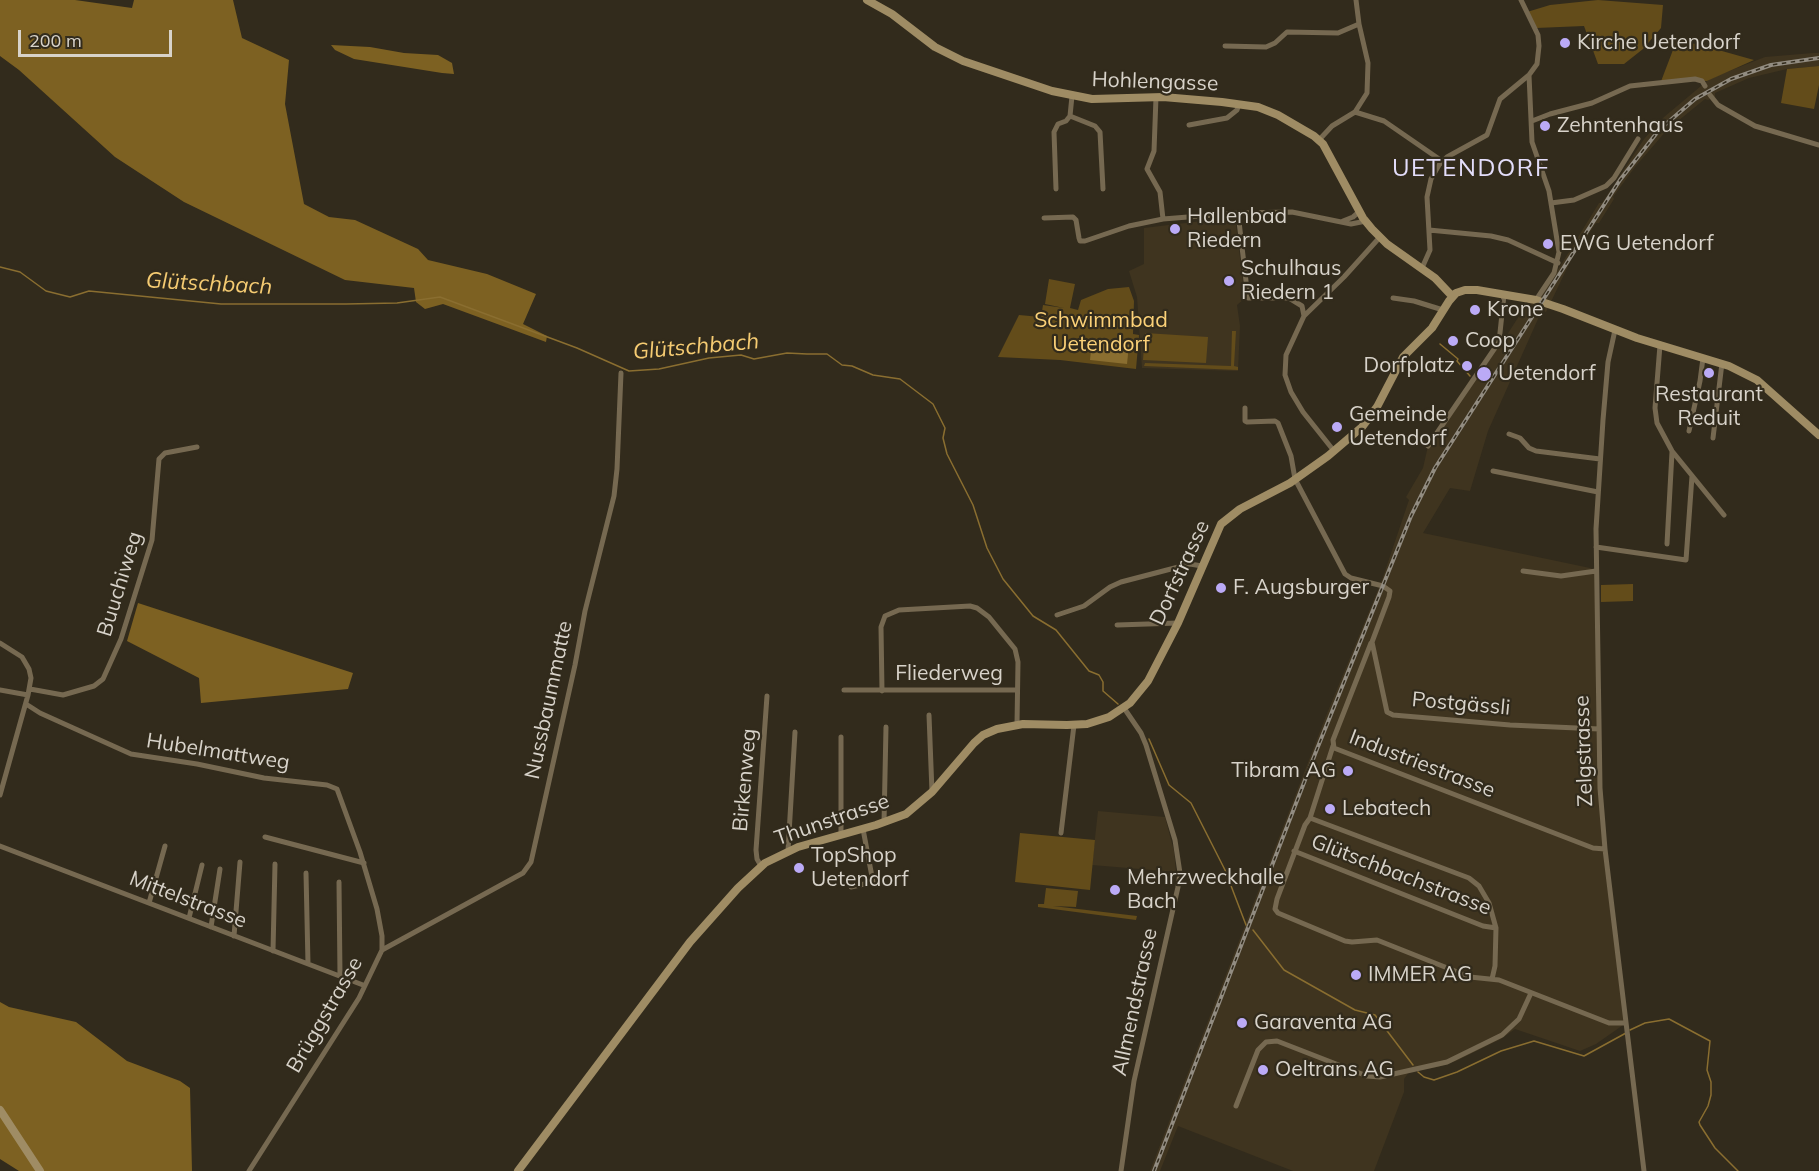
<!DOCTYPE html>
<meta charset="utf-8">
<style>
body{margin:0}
#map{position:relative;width:1819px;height:1171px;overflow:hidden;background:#322b1c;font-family:Mulish,sans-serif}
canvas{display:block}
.scale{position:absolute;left:18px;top:30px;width:154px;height:27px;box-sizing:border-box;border:3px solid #d8d3ca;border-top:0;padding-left:8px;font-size:18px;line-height:21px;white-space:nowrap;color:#d8d3ca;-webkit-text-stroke:4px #322b1c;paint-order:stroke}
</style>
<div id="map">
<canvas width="1819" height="1171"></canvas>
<div class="scale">200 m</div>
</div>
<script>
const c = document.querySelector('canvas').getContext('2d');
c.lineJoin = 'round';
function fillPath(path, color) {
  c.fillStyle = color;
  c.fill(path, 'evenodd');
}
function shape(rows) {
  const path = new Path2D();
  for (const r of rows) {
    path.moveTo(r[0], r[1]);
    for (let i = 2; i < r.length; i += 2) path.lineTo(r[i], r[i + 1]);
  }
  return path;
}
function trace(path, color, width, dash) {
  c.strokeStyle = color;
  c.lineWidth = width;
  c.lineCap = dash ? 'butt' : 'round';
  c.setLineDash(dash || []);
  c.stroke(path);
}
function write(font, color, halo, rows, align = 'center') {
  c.font = font + ' Mulish,sans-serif';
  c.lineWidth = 4.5;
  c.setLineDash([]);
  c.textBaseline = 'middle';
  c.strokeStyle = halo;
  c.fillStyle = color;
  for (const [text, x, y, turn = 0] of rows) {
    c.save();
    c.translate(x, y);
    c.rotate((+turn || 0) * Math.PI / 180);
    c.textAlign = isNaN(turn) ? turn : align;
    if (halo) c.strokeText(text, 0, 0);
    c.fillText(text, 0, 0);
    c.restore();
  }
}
const built = shape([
 [1813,53,1819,53,1819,66,1787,69,1749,78,1715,93,1715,97,1708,100,1705,99,1667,130,1635,167,1613,197,1614,199,1599,223,1596,223,1572,258,1546,312,1542,310,1488,431,1470,491,1450,488,1423,533,1590,568,1596,571,1600,788,1626,1023,1596,1044,1580,1051,1515,1029,1501,1039,1456,1061,1438,1067,1409,1072,1404,1079,1404,1092,1374,1171,1293,1171,1178,1126,1160,1171,1150,1171,1326,716,1382,580,1409,500,1406,497,1423,468,1428,446,1499,342,1503,341,1530,299,1540,299,1599,203,1602,203,1644,139,1664,117,1707,81,1719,75,1765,57],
 [1235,217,1245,298,1237,305,1240,326,1238,371,1142,368,1137,297,1129,271,1144,264,1144,228],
 [1098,811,1165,817,1174,851,1176,872,1092,865]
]);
const green = shape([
 [1598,0,1663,5,1661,28,1643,49,1624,64,1598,64,1584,26,1536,28,1527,12,1550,5],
 [1676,42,1697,44,1754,60,1707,81,1702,81,1698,79,1660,84],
 [1819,66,1819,85,1814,109,1781,103,1787,69],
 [1049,279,1075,284,1070,308,1078,310,1081,300,1108,289,1129,287,1134,301,1133,334,1139,335,1136,369,1060,360,998,357,1019,315,1041,317,1043,305,1064,308,1045,304],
 [1232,331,1236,331,1234,366,1238,367,1238,370,1144,366,1145,363,1231,366],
 [1145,333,1208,337,1206,363,1143,360],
 [1633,584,1633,601,1601,602,1601,585],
 [1020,833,1095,840,1090,890,1015,882],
 [1046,888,1078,891,1076,907,1053,906,1137,916,1136,920,1038,907,1038,904,1044,904]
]);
const forest = shape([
 [0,0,75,0,132,8,134,0,233,0,242,38,289,60,285,104,304,204,329,217,355,220,418,249,428,260,487,274,536,294,523,324,547,336,546,342,443,304,425,309,416,302,414,288,345,280,184,202,115,157,19,70,0,56],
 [331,45,370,47,404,53,438,55,452,63,454,74,442,73,354,59,335,50],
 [138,603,353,673,348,689,201,703,199,678,127,641],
 [0,1002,9,1007,76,1022,127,1061,180,1081,190,1088,192,1171,19,1171,0,1159]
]);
const water = shape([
 [1092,341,1129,345,1127,364,1090,360]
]);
const stream = shape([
 [0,267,20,272,46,291,70,297,89,291,221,304,346,304,397,303,440,297,577,348,629,371,659,369,709,358,741,355,754,359,787,353,807,354,827,354,842,365,852,366,873,375,900,379,933,404,945,428,943,438,947,454,973,505,987,548,1003,579,1033,616,1056,630,1089,671,1099,675,1103,682,1103,691,1118,704],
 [1440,344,1458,359,1457,361,1470,376],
 [1149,739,1169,785,1191,803,1225,870,1246,925],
 [1253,930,1284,970,1355,1010,1375,1015,1413,1065],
 [1630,1030,1645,1023,1669,1019,1710,1041,1707,1070,1711,1082,1711,1095,1708,1106,1699,1122,1700,1125,1715,1148,1738,1171],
 [1418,1072,1424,1077,1434,1080,1457,1072,1501,1051,1534,1041,1584,1056,1626,1033]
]);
const street = shape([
 [1225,46,1266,47,1275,43,1287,32,1338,33,1359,24],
 [1529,75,1532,142,1549,191,1559,252,1554,273,1536,300],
 [1710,95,1718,105,1755,126,1819,145],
 [1156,97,1154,151,1147,169,1160,192,1163,219],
 [1355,112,1384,121,1442,161],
 [1070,116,1095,126,1100,132,1103,189],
 [1532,121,1550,114,1592,103,1630,86,1695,79,1702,81,1705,86],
 [1189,125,1227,118,1237,110,1239,104],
 [1319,140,1332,126,1355,112,1367,93,1368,63,1359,24,1356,0],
 [1056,189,1054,132,1058,124,1066,121,1070,116,1072,96],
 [1551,203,1574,200,1606,186,1614,178,1638,139],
 [1238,213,1248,298,1289,298,1302,306,1304,316],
 [1044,218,1073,217,1076,220,1079,238,1080,241,1085,241,1129,226,1163,219,1238,213,1292,212,1351,224,1366,221],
 [1343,221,1353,217,1360,211],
 [1429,230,1491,236,1508,240,1558,263],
 [1422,268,1430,250,1427,197,1431,179,1439,165,1447,157,1487,135,1500,99,1529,75,1537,64,1539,46,1538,35,1521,0],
 [1393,298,1414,301,1443,310],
 [1615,330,1608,362,1603,420,1596,529,1600,788,1605,849,1644,1171],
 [1660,345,1655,408,1657,423,1672,451,1724,515],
 [1245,408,1245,421,1247,422,1275,421,1278,423,1291,456,1295,479,1345,574,1351,578,1383,586,1390,591,1389,597,1372,642,1387,712,1393,715,1510,725,1599,729],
 [1689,431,1700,381,1703,358],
 [1509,434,1520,438,1529,448,1536,451,1600,459],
 [1713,438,1722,363],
 [1428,446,1499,342,1504,295],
 [1334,451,1303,412,1291,392,1285,375,1286,355,1304,316,1344,277,1380,237],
 [1493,471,1598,492],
 [1667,544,1672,452],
 [1596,547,1686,560,1692,476],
 [1523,571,1561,576,1596,571],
 [1057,615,1084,606,1110,587,1121,582,1190,564,1202,566],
 [1117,625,1178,623],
 [0,643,22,657,29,669,31,678,28,695,0,795],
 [1371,643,1333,740,1334,748,1593,848,1605,849],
 [30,689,63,695,94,686,103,679,121,639,152,540,159,459,165,453,197,447],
 [0,690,28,695],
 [844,690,1017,690],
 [882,691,881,627,885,616,899,610,970,606,977,608,989,617,1015,649,1018,662,1017,724],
 [26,704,40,713,131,754,197,764,264,778,327,785,337,789,360,852,377,909,382,936,382,950,359,998,249,1171],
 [929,715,932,792],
 [1333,746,1310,818,1305,825,1277,899,1275,909,1278,913,1345,941,1352,942,1377,940,1470,977,1499,980,1609,1023,1626,1023],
 [1310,818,1469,878,1479,886,1489,903,1496,928,1495,966,1492,979],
 [884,823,886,727],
 [1061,833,1074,725],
 [841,835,841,737],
 [265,837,364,863],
 [0,846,363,985],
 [788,851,795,732],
 [1294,851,1483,926,1496,928],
 [761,866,757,859,756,850,767,696],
 [306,873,308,964],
 [339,882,340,976],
 [851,887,873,882,863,829],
 [149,903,165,846],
 [189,918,202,865],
 [211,927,220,869],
 [234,936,240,862],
 [382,950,523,873,531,862,575,665,585,611,614,496,617,469,621,373],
 [273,951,275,864],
 [1236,1106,1258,1050,1266,1042,1277,1041,1367,1076,1380,1077,1447,1062,1502,1035,1519,1019,1531,993],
 [1121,1171,1134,1081,1178,887,1180,873,1175,840,1146,745,1141,733,1124,708]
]);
const secondary = shape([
 [867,0,892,14,935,47,963,61,1052,91,1092,99,1163,97,1222,102,1258,107,1278,115,1314,136,1323,144,1363,218,1372,229,1387,244,1435,278,1452,296],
 [0,1110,40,1171],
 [518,1171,690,942,738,888,765,863,798,847,876,825,906,814,932,792,974,743,983,735,997,729,1023,724,1067,725,1087,724,1109,717,1130,703,1148,681,1178,623,1221,524,1240,509,1290,483,1328,456,1362,427,1377,407,1403,357,1432,328,1449,301,1456,293,1465,290,1477,290,1536,300,1563,309,1637,338,1729,366,1757,380,1819,435]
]);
const rail = shape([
 [1154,1171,1317,749,1411,516,1435,468,1620,180,1659,130,1695,99,1731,79,1771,65,1819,58]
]);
const markers = [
 [1565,43,6,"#bbaaf6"],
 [1545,126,6,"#bbaaf6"],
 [1175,229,6,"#bbaaf6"],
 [1548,244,6,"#bbaaf6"],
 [1229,281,6,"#bbaaf6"],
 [1475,310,6,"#bbaaf6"],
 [1453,341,6,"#bbaaf6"],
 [1467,366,6,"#bbaaf6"],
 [1709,373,6,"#bbaaf6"],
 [1484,374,8,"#bbaaf6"],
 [1337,427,6,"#bbaaf6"],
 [1221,588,6,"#bbaaf6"],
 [1348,771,6,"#bbaaf6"],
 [1330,809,6,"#bbaaf6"],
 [799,868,6,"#bbaaf6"],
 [1115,890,6,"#bbaaf6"],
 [1356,975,6,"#bbaaf6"],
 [1242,1023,6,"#bbaaf6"],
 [1263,1070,6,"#bbaaf6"]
];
const poiNames = [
 ["Kirche Uetendorf",1577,43],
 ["Zehntenhaus",1557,126],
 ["Hallenbad",1187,217],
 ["Riedern",1187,241],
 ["EWG Uetendorf",1560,244],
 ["Schulhaus",1241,269],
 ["Riedern 1",1241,293],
 ["Krone",1487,310],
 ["Coop",1465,341],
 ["Dorfplatz",1455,366,"right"],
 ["Uetendorf",1498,374],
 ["Restaurant",1709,395,"center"],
 ["Reduit",1709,419,"center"],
 ["Gemeinde",1349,415],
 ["Uetendorf",1349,439],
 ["F. Augsburger",1233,588],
 ["Tibram AG",1336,771,"right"],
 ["Lebatech",1342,809],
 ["TopShop",811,856],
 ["Uetendorf",811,880],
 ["Mehrzweckhalle",1127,878],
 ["Bach",1127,902],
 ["IMMER AG",1368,975],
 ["Garaventa AG",1254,1023],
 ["Oeltrans AG",1275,1070]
];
const streetNames = [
 ["Hohlengasse",1155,82,2],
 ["Dorfstrasse",1180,573,-65],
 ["Buuchiweg",120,584,-73],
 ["Fliederweg",949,674],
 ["Nussbaummatte",549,700,-78],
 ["Postgässli",1461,704,5],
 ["Zelgstrasse",1584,751,-92],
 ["Hubelmattweg",218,752,9],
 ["Industriestrasse",1422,764,21],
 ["Birkenweg",745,780,-85],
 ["Thunstrasse",832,820,-19],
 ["Glütschbachstrasse",1401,875,21],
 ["Mittelstrasse",188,900,21],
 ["Allmendstrasse",1135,1002,-78],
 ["Brüggstrasse",325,1015,-60]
];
const parkNames = [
 ["Schwimmbad",1101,321],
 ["Uetendorf",1101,345]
];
const waterNames = [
 ["Glütschbach",209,284,3],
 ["Glütschbach",696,347,-5]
];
const quarterNames = [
 ["UETENDORF",1471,169]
];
fillPath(built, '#3f341f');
fillPath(green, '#634c1a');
fillPath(forest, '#7d6122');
fillPath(water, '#8a6e30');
trace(stream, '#8a6e30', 1.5);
trace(street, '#766951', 5);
trace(secondary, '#9f8c64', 8);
trace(rail, '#928c81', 4);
trace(rail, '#322b1c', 1.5, [4.5]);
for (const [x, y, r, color] of markers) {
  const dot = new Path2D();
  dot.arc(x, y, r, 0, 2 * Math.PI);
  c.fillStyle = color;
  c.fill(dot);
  trace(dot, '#322b1c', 2);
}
write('21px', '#d8d3ca', '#322b1c', poiNames, 'left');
write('21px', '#d8d3ca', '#322b1c', streetNames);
write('21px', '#fbd178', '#322b1c', parkNames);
write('italic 22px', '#f5cb72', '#322b1c', waterNames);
c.letterSpacing = '1.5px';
write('24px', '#e3ddfa', '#322b1c', quarterNames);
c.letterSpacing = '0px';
</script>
